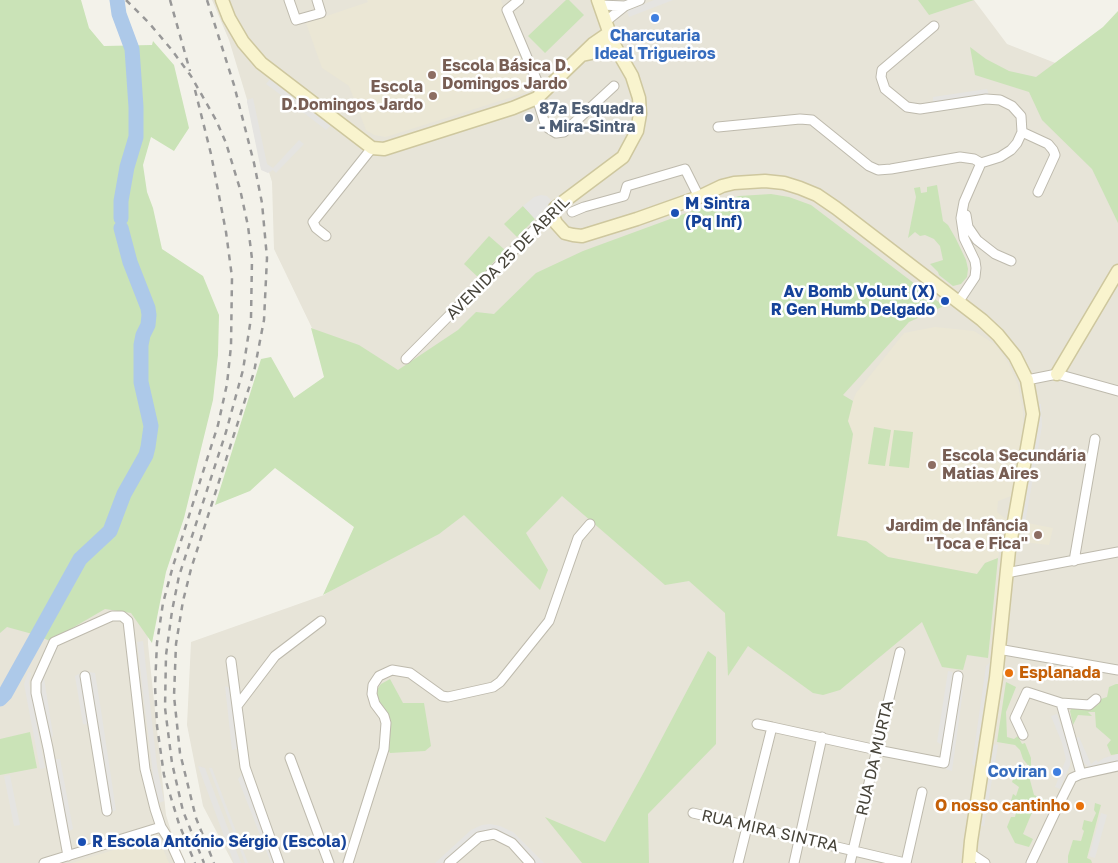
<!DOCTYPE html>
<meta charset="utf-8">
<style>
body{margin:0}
canvas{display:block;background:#f3f2ea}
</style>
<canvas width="1118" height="863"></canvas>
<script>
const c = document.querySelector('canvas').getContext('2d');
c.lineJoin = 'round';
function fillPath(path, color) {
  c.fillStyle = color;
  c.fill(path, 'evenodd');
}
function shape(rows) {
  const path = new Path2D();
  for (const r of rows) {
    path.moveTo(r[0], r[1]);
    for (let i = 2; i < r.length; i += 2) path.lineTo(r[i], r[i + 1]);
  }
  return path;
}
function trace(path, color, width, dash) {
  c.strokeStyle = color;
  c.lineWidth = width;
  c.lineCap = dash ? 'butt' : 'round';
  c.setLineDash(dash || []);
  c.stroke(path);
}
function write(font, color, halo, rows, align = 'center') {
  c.font = font + ' "Golos Text",sans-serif';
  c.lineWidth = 5;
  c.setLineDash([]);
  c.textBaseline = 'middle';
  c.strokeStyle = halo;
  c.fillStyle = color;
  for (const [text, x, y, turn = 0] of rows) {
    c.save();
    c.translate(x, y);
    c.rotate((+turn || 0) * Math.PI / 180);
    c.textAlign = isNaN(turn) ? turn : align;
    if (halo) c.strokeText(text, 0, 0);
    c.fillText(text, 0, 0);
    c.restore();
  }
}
const residential = shape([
 [212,0,974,0,1007,44,1096,79,1118,67,1118,863,233,863,203,806,187,725,191,642,324,595,684,354,336,378,274,249,272,182,229,40],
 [146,578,148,644,166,815,181,863,0,863,0,610]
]);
const education = shape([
 [367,0,501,0,533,83,531,91,386,137,374,135,366,130,349,86,322,68,306,23,368,2],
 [935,327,974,331,996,345,1009,364,1018,385,1023,411,1023,426,1011,496,998,501,997,512,1006,519,998,558,985,563,977,574,888,557,866,541,837,536,853,434,848,421,852,403,856,393,904,333],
 [1027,523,1053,528,1049,545,1024,542],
 [152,838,161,844,169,863,72,863]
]);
const green = shape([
 [0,0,81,0,89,28,104,46,152,45,153,41,174,65,189,128,174,151,151,137,143,165,147,192,153,208,162,249,203,276,219,315,218,355,213,400,184,518,166,572,152,643,131,613,105,609,50,641,36,635,7,627,0,633],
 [566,0,569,0,584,15,545,53,528,36],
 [918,0,974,0,929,15],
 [1118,11,1118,223,1092,169,1042,120,1029,92,975,75,970,47,986,59,1009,71,1036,77,1103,27],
 [937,185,943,221,948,225,956,239,966,260,968,269,967,277,961,284,953,286,939,275,938,272,930,264,943,260,940,246,934,239,925,235,920,236,915,232,908,238,916,197,914,188,920,187,921,193,927,192,927,187],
 [771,194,789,197,811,205,944,306,909,322,843,395,853,401,848,421,853,434,837,536,866,541,888,557,977,574,985,563,998,558,988,658,967,655,963,670,942,667,922,622,840,690,823,695,813,693,748,646,728,676,725,613,689,581,665,585,562,496,526,533,548,570,540,590,464,515,439,534,323,595,354,527,275,468,250,491,215,505,261,359,271,357,294,398,324,377,311,328,359,345,398,370,458,330,476,312,494,314,536,273,583,251,692,211,739,196],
 [523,206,535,219,517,237,504,224],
 [489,236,505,250,479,278,464,264],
 [874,427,891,430,885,466,868,464],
 [894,430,913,432,909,468,889,466],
 [708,651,716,657,716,744,648,814,649,863,582,863,545,817,605,842,644,772],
 [390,679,403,703,424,703,431,746,425,751,390,753,387,747,376,691,381,684],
 [1006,682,1016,687,1006,712,1007,737,1014,739,1018,736,1022,744,1025,743,1031,758,1031,769,1023,759,1020,750,1015,745,997,742],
 [1116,684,1118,684,1118,754,1111,755,1107,745,1111,740,1096,727,1095,712,1088,712,1092,716,1078,715,1073,725,1070,711,1072,708,1089,708,1098,705,1101,699,1107,697,1109,687],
 [30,732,37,768,0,775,0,739],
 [1023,763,1031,773,1030,780,1034,795,1048,801,1047,807,1036,803,1023,834,1033,839,1029,847,1015,843,1007,827,1011,817,1015,817,1017,808,1010,804,1013,794,1016,796,1019,787,1012,782,1016,771,1019,772],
 [1095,803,1101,805,1087,858,1091,860,1092,863,1068,863,1068,856,1073,840,1081,841,1084,831,1082,829,1084,820,1092,822,1096,813,1094,810]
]);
const parking = shape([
 [654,0,673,0,629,17,627,11],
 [270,79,331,125,326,130,273,89,266,84],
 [987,89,989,95,933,104,933,97],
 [253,98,267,164,273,168,299,140,304,144,276,173,273,170,268,173,261,170,247,102,247,100],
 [541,195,547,196,552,201,535,219,523,206,534,197],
 [1036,404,1041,404,1042,426,1024,529,1018,528],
 [143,641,157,766,164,801,158,803,154,783,137,642],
 [53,647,58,647,44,678,53,735,50,741,39,687],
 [992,661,977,768,972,764,986,666],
 [948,671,953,672,942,745,937,742],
 [28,672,31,673,29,683,45,768,40,769,24,684],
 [89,672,95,673,101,710,116,810,111,812],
 [81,673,89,725,83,724,75,676],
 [225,686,230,688,237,749,232,750],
 [958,689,963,690,952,771,946,769],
 [1057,714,1071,754,1070,765,1060,789,1055,787,1066,759,1062,743,1051,716],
 [1079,737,1091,764,1096,760,1098,762,1104,758,1118,754,1118,762,1091,768,1088,767,1084,763,1075,738],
 [992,744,998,745,984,826,978,825],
 [53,759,60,759,73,829,68,832],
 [198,766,205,768,241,863,234,863],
 [209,768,212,768,248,863,245,863],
 [242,774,254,806,275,863,271,863,238,779],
 [10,775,20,825,14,826,4,776],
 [1101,813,1107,815,1095,858,1089,856],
 [490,824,500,826,513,832,544,863,535,863,512,838,506,834,490,831,477,834,443,863,435,863,471,830,482,825]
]);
const stream = shape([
 [81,555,82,557]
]);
const river = shape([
 [117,0,119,14,132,49,136,107,136,137,127,167,121,201,121,218],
 [0,699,5,694,80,559,110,531,124,494,146,455,148,447,151,426,141,382,141,345,143,335,148,325,149,315,148,308,130,262,121,228]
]);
const street = shape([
 [289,0,296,20,321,13,317,0],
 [519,0,507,10,542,93],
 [600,5,625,6],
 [605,22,625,6,640,0],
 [934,26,882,70,881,77,885,89,907,107,920,109,986,99,1000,100,1012,106,1021,116,1022,132,1017,143,1011,150,1000,157,981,163],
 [537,98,545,124,548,128,556,133,564,132,614,86],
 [718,127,800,119,812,120,869,166,878,170,891,169,960,157,974,159,981,163],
 [1022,132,1048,144,1053,150,1055,155,1038,192],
 [572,212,584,207,624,196,627,186,685,169,699,197],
 [966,215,968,227,977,240,995,254,1011,261],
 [326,236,316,228,313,222,372,148],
 [959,301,975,277,976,268,975,261,964,238,961,218,964,202,981,163],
 [406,359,539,225,553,216],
 [1027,380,1057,374,1118,391],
 [1074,561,1095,439],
 [1006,573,1118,552],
 [998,649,1118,670],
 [231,661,245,767,279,863],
 [85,676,107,811],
 [1061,703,1089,705,1096,699],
 [237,706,275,656,321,621],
 [772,727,877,750,944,763,958,676],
 [1023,735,1015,718,1027,692,1061,703,1081,774,1072,778,1058,806,1031,863],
 [290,758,329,863],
 [1081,774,1118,766],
 [693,813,905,863],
 [970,853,985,863],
 [68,856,48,748,36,693,36,682,54,642,112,616,122,616,128,621,145,769,155,809,161,827,170,841,180,863],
 [44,863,161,827],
 [348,863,384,749,386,723,384,716,375,704,372,694,373,685,379,676,392,670,410,673,442,696,448,697,493,687,500,682,549,621,578,538,590,524],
 [449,863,479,837,494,834,512,843,530,863],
 [738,863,772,727,757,724],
 [794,863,822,737],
 [850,863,900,652],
 [906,863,922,792]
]);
const secondary = shape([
 [222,0,229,18,243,42,261,63,372,148,384,149,513,108,537,98,593,44,609,33],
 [598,0,613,43,632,76,639,98,640,114,637,131,623,157,555,208,553,216,556,223,565,233,573,235,582,236,637,219,699,197,722,186,734,183,765,181,784,183,800,188,817,195,836,208,982,320,998,335,1015,356,1027,380,1033,414,1009,550,996,678,971,841,969,863],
 [582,55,596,52,613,43],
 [1057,374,1118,271]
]);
const rail = shape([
 [126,0,149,23,171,49,191,76,216,120,226,143,240,189,248,226,252,259,251,318,243,370,226,432,179,576,172,611,166,655,165,708,172,763,183,811,204,863],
 [170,0,190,71],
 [207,0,234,85,254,163,262,203,267,258,264,320,254,372,191,569,183,601,176,644,174,696,180,753,196,818,214,863],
 [195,90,211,154,226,232,232,277,231,346,227,384,218,425,173,566,163,603,157,643,155,686,157,726,164,775,179,824,195,863]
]);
const markers = [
 [655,18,5,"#3f7fe0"],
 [432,75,5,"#8d6e63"],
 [433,96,5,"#8d6e63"],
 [529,118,5,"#5c6f8a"],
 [675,213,5,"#1a4fb4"],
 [945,301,5,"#1a4fb4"],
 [932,465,5,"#8d6e63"],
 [1038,535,5,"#8d6e63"],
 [1009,673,5,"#e8710a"],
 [1057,772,5,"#3f7fe0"],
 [1080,806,5,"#e8710a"],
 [82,842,5,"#1a4fb4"]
];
const shopNames = [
 ["Charcutaria",655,36],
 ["Ideal Trigueiros",655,54],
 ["Coviran",1047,772,"right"]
];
const educationNames = [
 ["Escola Básica D.",442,66],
 ["Domingos Jardo",442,84],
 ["Escola",423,87,"right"],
 ["D.Domingos Jardo",423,105,"right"],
 ["Escola Secundária",942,456],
 ["Matias Aires",942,474],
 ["Jardim de Infância",1028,526,"right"],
 ["\"Toca e Fica\"",1028,544,"right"]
];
const serviceNames = [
 ["87ª Esquadra",539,109],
 ["- Mira-Sintra",539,127]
];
const transitNames = [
 ["M Sintra",685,204],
 ["(Pq Inf)",685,222],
 ["Av Bomb Volunt (X)",935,292,"right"],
 ["R Gen Humb Delgado",935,310,"right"],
 ["R Escola António Sérgio (Escola)",92,842]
];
const streetNames = [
 ["AVENIDA 25 DE ABRIL",508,258,-45],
 ["RUA DA MURTA",875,758,-77],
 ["RUA MIRA SINTRA",770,831,13]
];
const foodNames = [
 ["Esplanada",1019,673],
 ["O nosso cantinho",1070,806,"right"]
];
fillPath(residential, '#e7e4d8');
fillPath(education, '#ebe7d5');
fillPath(green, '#cae3b7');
fillPath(parking, '#e5e4e1');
trace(stream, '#adc9e9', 2.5);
trace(river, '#adc9e9', 15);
trace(street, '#bebaad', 11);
trace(secondary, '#cec79e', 15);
trace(street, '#fff', 9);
trace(secondary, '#f9f4ce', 12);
trace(rail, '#989898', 2.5, [6, 6]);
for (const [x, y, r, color] of markers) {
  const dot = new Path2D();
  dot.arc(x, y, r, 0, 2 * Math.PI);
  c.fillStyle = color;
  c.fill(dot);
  trace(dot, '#fff', 2);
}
write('bold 16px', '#366cbe', '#fff', shopNames);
write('bold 16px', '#785e54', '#fff', educationNames, 'left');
write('bold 16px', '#4e5e75', '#fff', serviceNames, 'left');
write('bold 16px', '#164399', '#fff', transitNames, 'left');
write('16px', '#464339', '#fff', streetNames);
write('bold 16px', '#c56008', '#fff', foodNames, 'left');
</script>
